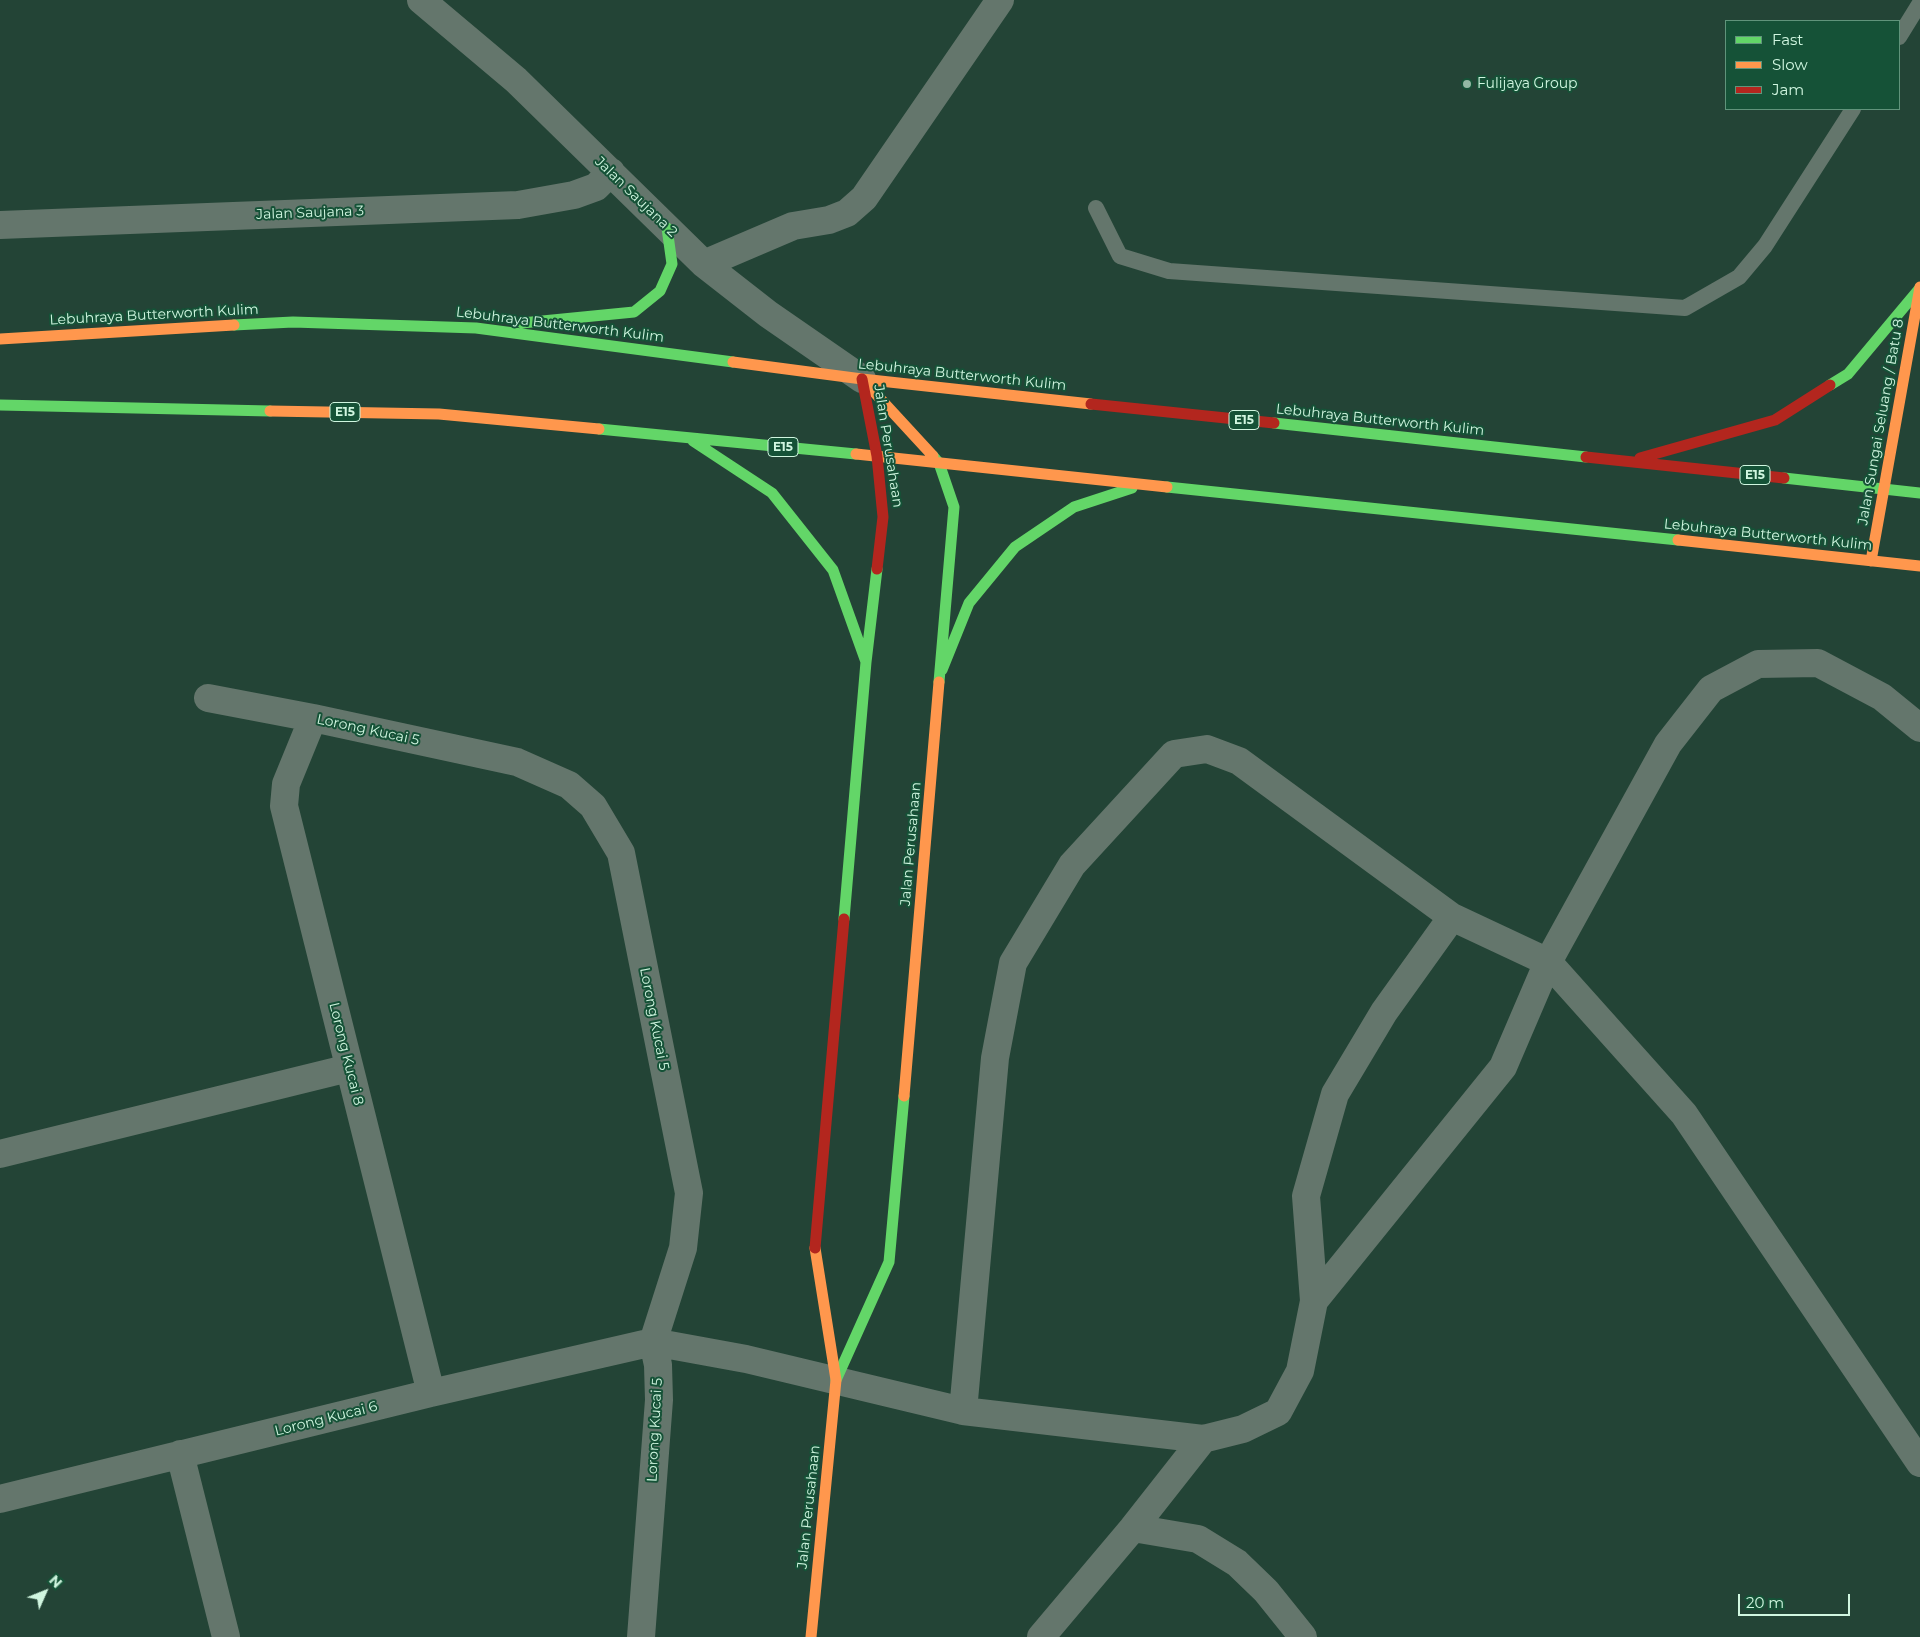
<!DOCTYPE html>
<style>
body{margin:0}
#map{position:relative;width:1920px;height:1637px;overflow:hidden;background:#234436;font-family:Montserrat,sans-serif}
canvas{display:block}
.legend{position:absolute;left:1725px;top:20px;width:175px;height:90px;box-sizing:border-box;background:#155237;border:1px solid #60947b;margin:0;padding:6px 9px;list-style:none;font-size:15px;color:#d0f6e0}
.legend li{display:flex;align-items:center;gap:10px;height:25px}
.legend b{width:25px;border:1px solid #60947b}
.north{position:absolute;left:20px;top:1567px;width:50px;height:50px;-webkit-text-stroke:4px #155237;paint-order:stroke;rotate:46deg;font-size:14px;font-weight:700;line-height:20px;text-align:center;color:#d0f6e0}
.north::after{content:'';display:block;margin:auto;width:18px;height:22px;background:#d0f6e0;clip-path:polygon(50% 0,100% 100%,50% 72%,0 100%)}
.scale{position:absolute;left:1738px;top:1594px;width:112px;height:22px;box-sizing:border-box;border:2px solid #d0f6e0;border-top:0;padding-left:6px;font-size:15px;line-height:18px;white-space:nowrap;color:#d0f6e0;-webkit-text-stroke:4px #155237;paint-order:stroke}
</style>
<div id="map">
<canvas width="1920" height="1637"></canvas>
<ul class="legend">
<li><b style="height:6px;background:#63d668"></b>Fast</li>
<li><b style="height:6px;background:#ff974d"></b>Slow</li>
<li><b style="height:6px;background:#b3261e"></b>Jam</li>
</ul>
<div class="north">N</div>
<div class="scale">20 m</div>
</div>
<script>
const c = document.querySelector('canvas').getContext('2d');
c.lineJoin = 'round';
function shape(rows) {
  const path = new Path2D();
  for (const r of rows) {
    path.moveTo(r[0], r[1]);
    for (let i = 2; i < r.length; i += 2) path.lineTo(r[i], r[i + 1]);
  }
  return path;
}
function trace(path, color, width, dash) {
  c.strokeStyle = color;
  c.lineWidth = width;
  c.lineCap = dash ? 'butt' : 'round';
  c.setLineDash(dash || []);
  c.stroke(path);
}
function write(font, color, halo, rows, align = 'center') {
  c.font = font + ' Montserrat,sans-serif';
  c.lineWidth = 4;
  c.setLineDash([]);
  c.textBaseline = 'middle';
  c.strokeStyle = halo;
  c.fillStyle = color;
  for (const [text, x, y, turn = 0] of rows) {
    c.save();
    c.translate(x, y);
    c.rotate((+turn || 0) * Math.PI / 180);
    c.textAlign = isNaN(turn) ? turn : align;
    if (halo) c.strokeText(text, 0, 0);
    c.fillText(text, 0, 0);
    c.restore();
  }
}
const lane = shape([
 [1899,37,1920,3],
 [1096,208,1120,256,1169,271,1685,308,1739,277,1765,246,1853,109]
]);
const street = shape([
 [421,0,516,80,704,264,768,314,862,379],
 [0,225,518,205,574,195,596,187,611,172],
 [704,264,793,226,829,220,847,213,864,198,1000,0],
 [208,698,313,718,517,762,569,785,593,806,621,853,689,1193,683,1248,653,1342,658,1365,659,1400,641,1637],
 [313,718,286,784,284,806,431,1393],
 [0,1154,349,1068],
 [1314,1301,1503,1067,1548,962,1668,744,1711,689,1758,664,1818,663,1882,697,1920,728],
 [963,1411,995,1058,1013,963,1072,865,1174,754,1207,749,1239,761,1452,917,1548,962,1684,1114,1920,1463],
 [180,1454,226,1637],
 [0,1499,431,1393,653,1342,746,1359,963,1411,1203,1439,1243,1429,1278,1412,1300,1371,1314,1301,1306,1196,1335,1094,1384,1012,1452,917],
 [1133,1528,1198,1539,1237,1563,1266,1591,1303,1637],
 [1041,1637,1133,1528,1203,1439]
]);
const fast = shape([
 [522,323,634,312,660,291,672,264,667,228],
 [234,325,293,322,476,328,733,362],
 [1830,385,1848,374,1920,288],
 [0,405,270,411],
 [1274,423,1586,457],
 [599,429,856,454],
 [693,441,772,493,833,570,866,662],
 [933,456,939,463,954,507,939,682],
 [1784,478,1920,493],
 [1167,487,1678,540],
 [942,670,969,603,1015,547,1074,507,1132,488],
 [844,919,866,662,877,569],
 [836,1380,889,1262,904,1096]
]);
const slow = shape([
 [0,339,234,325],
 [733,362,862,379,1091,404],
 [863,380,933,456],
 [270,411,439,414,599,429],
 [856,454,1167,487],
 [1678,540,1920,566],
 [1871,561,1920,287],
 [904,1096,939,682],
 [811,1637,836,1380,815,1248]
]);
const jam = shape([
 [862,379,877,456,883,517,877,569],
 [1091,404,1274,423],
 [1586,457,1784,478],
 [1640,458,1775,420,1830,385],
 [815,1248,844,919]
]);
const markers = [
 [1467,84,5,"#93b8a4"]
];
const shields = [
 [345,412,30],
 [1244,420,30],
 [783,447,30],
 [1755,475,30]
];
const shieldNames = [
 ["E15",345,412],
 ["E15",1244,420],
 ["E15",783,447],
 ["E15",1755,475]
];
const poiNames = [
 ["Fulijaya Group",1477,84]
];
const streetNames = [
 ["Jalan Saujana 2",636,197,44],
 ["Jalan Saujana 3",310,213,-2],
 ["Lebuhraya Butterworth Kulim",154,315,-3],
 ["Lebuhraya Butterworth Kulim",560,325,7],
 ["Lebuhraya Butterworth Kulim",962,375,6],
 ["Lebuhraya Butterworth Kulim",1380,420,6],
 ["Jalan Sungai Seluang / Batu 8",1881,422,-80],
 ["Jalan Perusahaan",888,446,81],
 ["Lebuhraya Butterworth Kulim",1768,535,6],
 ["Lorong Kucai 5",368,730,12],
 ["Jalan Perusahaan",911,844,-85],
 ["Lorong Kucai 5",654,1019,79],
 ["Lorong Kucai 8",346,1054,76],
 ["Lorong Kucai 6",326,1419,-14],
 ["Lorong Kucai 5",655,1430,-87],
 ["Jalan Perusahaan",809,1507,-84]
];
trace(lane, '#64766c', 16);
trace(street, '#64766c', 28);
trace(fast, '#63d668', 11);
trace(slow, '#ff974d', 11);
trace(jam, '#b3261e', 11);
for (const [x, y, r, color] of markers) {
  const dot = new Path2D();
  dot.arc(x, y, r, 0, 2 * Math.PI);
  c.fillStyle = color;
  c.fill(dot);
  trace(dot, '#155237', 2);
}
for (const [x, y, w] of shields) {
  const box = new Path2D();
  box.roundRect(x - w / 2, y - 9.5, w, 19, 4);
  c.fillStyle = '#155237';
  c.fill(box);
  trace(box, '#d0f6e0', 1);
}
write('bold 12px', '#d0f6e0', null, shieldNames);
write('14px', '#d0f6e0', '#155237', poiNames, 'left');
write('14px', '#d0f6e0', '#155237', streetNames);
</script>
